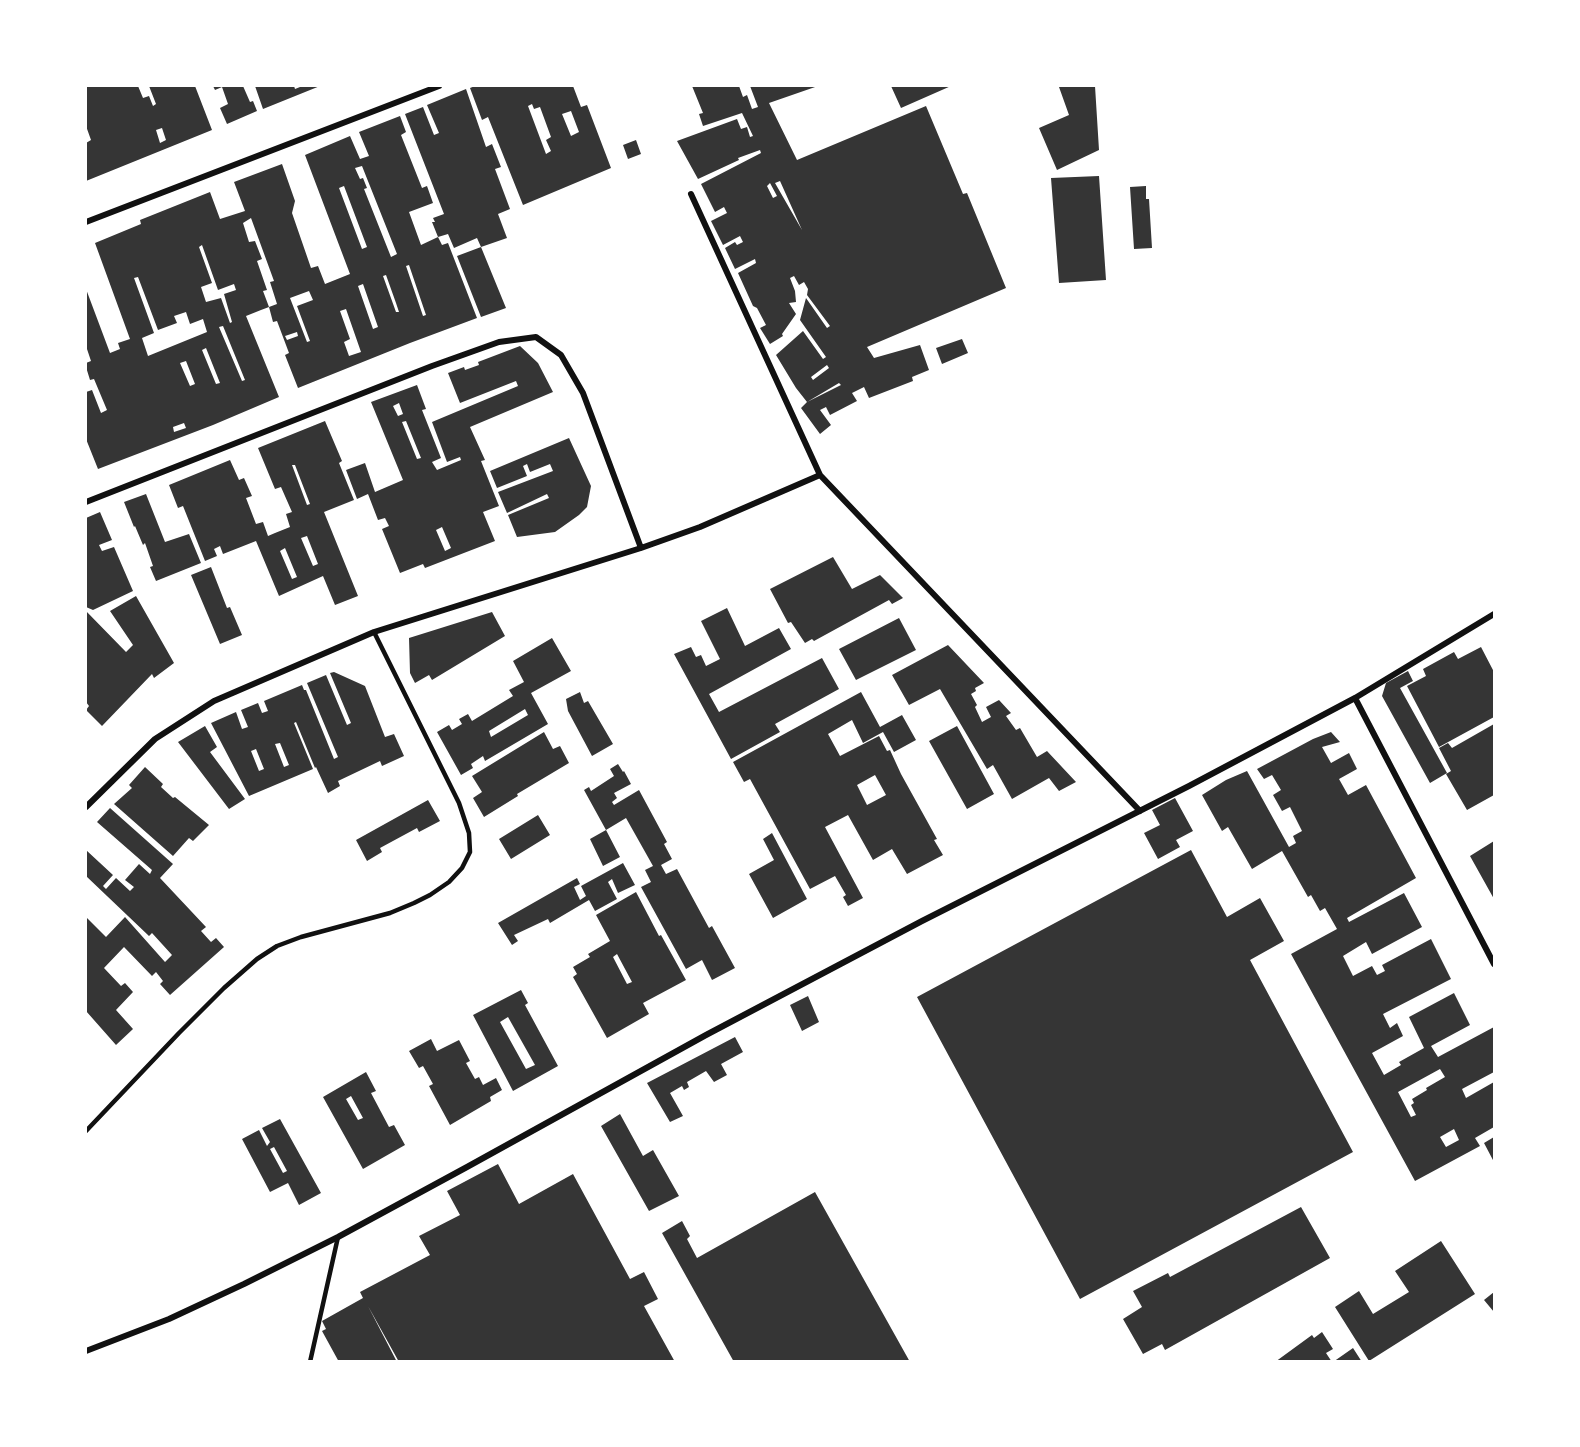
<!DOCTYPE html>
<style>
body{margin:0}
#map{position:relative;width:1580px;height:1447px;overflow:hidden;background:#fff;font-family:"Roboto Condensed",sans-serif}
canvas{display:block}
.frame{position:absolute;inset:0;border:87px solid #fff;pointer-events:none}
</style>
<div id="map">
<canvas width="1580" height="1447"></canvas>
<div class="frame"></div>
</div>
<script>
const c = document.querySelector('canvas').getContext('2d');
c.lineJoin = 'round';
function fillPath(path, color) {
  c.fillStyle = color;
  c.fill(path, 'evenodd');
}
function shape(rows) {
  const path = new Path2D();
  for (const r of rows) {
    path.moveTo(r[0], r[1]);
    for (let i = 2; i < r.length; i += 2) path.lineTo(r[i], r[i + 1]);
  }
  return path;
}
function trace(path, color, width, dash) {
  c.strokeStyle = color;
  c.lineWidth = width;
  c.lineCap = dash ? 'butt' : 'round';
  c.setLineDash(dash || []);
  c.stroke(path);
}
const building = shape([
 [86,86,138,86,143,98,149,96,153,106,156,104,149,86,195,86,212,130,86,181,86,143,91,140,86,126],
 [162,128,166,140,160,143,156,130],
 [213,86,243,86,250,102,253,101,257,111,227,124,220,108,228,104,222,87,215,90],
 [255,86,294,86,295,89,300,87,300,86,320,86,263,109],
 [475,86,573,86,581,107,587,105,611,168,523,205,488,117,482,120,470,88],
 [532,104,534,109,540,107,551,137,546,140,551,151,546,154,528,106],
 [571,111,579,132,571,136,562,114],
 [692,86,739,86,743,97,747,95,752,109,758,107,750,86,818,86,769,103,797,160,926,106,963,194,967,193,1006,288,867,347,874,358,920,345,929,370,912,377,913,381,869,398,864,387,852,393,857,401,830,415,826,407,820,410,831,425,820,434,801,408,807,402,841,385,839,383,807,402,796,388,776,355,803,331,823,359,826,357,800,320,806,298,827,328,830,326,807,295,808,289,804,282,799,285,794,276,790,278,795,291,796,302,789,303,796,314,782,334,783,336,770,344,760,328,766,325,757,308,753,306,738,273,756,263,755,259,735,269,725,248,735,242,737,245,743,242,740,236,723,245,711,221,727,213,724,207,715,212,701,184,761,153,760,150,738,158,739,160,698,179,677,141,737,119,741,129,747,127,750,137,753,136,742,113,703,126,699,114,703,113],
 [780,181,802,230,775,183],
 [770,183,777,196,773,198,767,186],
 [827,365,829,368,813,380,811,377],
 [891,86,951,86,901,108],
 [1064,86,1095,86,1099,150,1057,170,1039,128,1069,115,1059,87],
 [466,89,486,147,492,144,501,167,495,169,510,209,498,214,507,238,481,247,477,238,454,248,448,234,438,237,432,222,435,222,433,218,444,214,405,114,423,107,434,135,439,133,427,105],
 [400,116,406,132,401,135,422,188,427,186,433,203,409,212,421,245,438,237,442,245,448,243,477,318,410,343,298,388,285,355,289,353,277,321,273,322,269,307,261,310,246,316,279,397,213,425,98,469,86,439,86,392,92,390,101,413,107,410,94,379,90,380,86,367,86,363,91,361,86,346,86,289,110,353,120,349,118,343,130,339,95,243,141,224,140,220,210,192,220,219,245,211,234,182,282,164,295,201,292,213,311,268,318,266,325,284,350,274,305,155,350,136,360,159,369,156,359,132],
 [362,166,397,254,391,257,364,189,367,188,363,178,360,179,355,168],
 [344,186,367,247,362,249,339,188],
 [251,218,274,281,270,282,277,304,269,307,263,291,267,290,257,261,262,259,255,241,249,242,243,223],
 [202,245,218,290,234,284,236,290,224,294,232,322,230,323,221,298,206,302,201,287,212,283,199,247],
 [409,265,426,315,423,316,406,266],
 [386,275,396,303,399,312,396,312,383,276],
 [138,277,158,330,177,323,174,316,186,312,190,324,203,319,207,332,148,356,142,338,154,333,134,278],
 [363,284,378,327,373,329,358,286],
 [309,291,313,300,297,306,310,341,307,342,290,298],
 [346,309,361,352,349,356,344,342,350,339,340,311],
 [223,326,245,380,242,381,219,327],
 [297,332,298,336,287,340,285,336],
 [206,348,220,383,216,384,202,350],
 [186,361,195,384,190,386,180,363],
 [184,423,186,428,174,432,173,427],
 [636,140,641,154,628,159,623,145],
 [1099,176,1106,280,1059,283,1051,178],
 [1146,186,1146,199,1149,199,1152,248,1134,249,1130,187],
 [481,247,506,308,481,317,457,256],
 [962,339,968,353,942,364,936,348],
 [520,346,538,363,553,392,470,427,485,460,481,461,499,506,483,512,495,541,425,568,423,564,400,573,382,529,389,526,385,518,378,520,368,494,357,499,346,470,365,463,375,492,403,480,371,402,417,385,426,409,422,410,441,458,432,462,437,470,461,460,460,457,447,462,432,422,518,386,516,381,460,403,448,373,464,367,465,370,479,365,478,362],
 [399,403,403,414,398,416,393,406],
 [406,421,421,458,417,459,402,422],
 [442,527,451,548,445,551,436,530],
 [325,421,342,461,339,463,354,500,324,512,358,596,335,605,323,576,279,596,256,541,223,554,220,546,214,549,217,556,205,561,183,506,178,508,169,485,230,460,239,480,244,478,252,496,246,498,256,524,263,522,268,536,275,533,290,527,286,514,292,512,281,487,275,489,258,448],
 [292,465,295,465,310,504,307,505],
 [307,536,318,564,313,566,301,538],
 [285,548,297,577,292,579,280,551],
 [569,438,591,486,587,507,579,515,555,532,517,537,508,515,549,498,547,494,507,513,498,492,553,471,550,464,530,472,527,464,523,466,527,476,497,488,490,471],
 [146,494,165,542,189,534,201,563,156,581,150,567,153,566,145,543,143,545,135,526,134,527,124,502],
 [100,512,112,540,99,545,102,551,114,547,133,591,93,610,86,607,86,518],
 [833,557,852,589,880,575,903,598,892,604,889,600,814,641,812,639,805,643,791,622,788,623,770,589],
 [211,567,227,608,230,607,242,635,220,644,191,575],
 [136,596,174,663,154,678,152,674,102,726,86,710,89,706,86,702,86,611,126,652,133,645,110,611],
 [727,608,745,646,779,628,791,649,709,694,719,712,822,658,839,689,775,724,780,732,731,759,674,654,691,647,696,657,701,655,706,666,720,659,701,621],
 [492,612,505,636,432,680,429,675,415,683,410,673,409,638],
 [899,618,916,650,856,680,839,649],
 [552,638,571,671,531,693,548,724,485,761,483,756,471,764,473,768,461,775,437,732,449,725,452,730,462,724,459,719,468,714,472,721,513,696,509,690,524,682,513,661],
 [525,709,528,715,491,737,489,731],
 [948,645,984,683,975,688,976,691,971,694,977,705,975,707,982,722,991,717,986,707,999,700,1011,713,1006,716,1016,730,1020,728,1037,757,1047,751,1076,782,1059,791,1049,778,1012,799,993,765,987,769,940,689,909,705,892,675],
 [1481,647,1494,672,1494,717,1439,747,1407,686,1426,676,1423,669,1454,652,1458,659],
 [1408,671,1413,681,1400,688,1447,773,1430,783,1382,696,1386,683],
 [334,672,365,686,385,737,394,734,404,756,382,766,380,761,338,781,340,786,328,793,316,767,315,768,296,722,294,723,313,769,249,796,211,723,236,712,242,729,248,727,241,710,258,703,262,713,268,711,264,701,302,685,304,690,306,690,334,759,338,757,307,683,326,675,347,725,351,723,330,673],
 [280,743,289,765,284,767,275,744],
 [256,749,264,769,259,771,251,751],
 [580,692,584,703,588,701,613,744,592,756,568,711,566,699],
 [861,692,880,727,902,715,916,740,894,752,883,732,863,743,852,720,828,734,840,756,879,736,887,751,890,750,901,774,937,839,934,840,943,855,907,874,892,849,873,860,848,815,825,827,863,898,848,906,843,897,846,895,835,876,810,889,750,779,744,782,733,762],
 [875,775,886,795,867,805,857,785],
 [1494,724,1494,795,1467,810,1446,774,1451,771,1439,748,1448,743,1452,748],
 [205,726,217,747,210,752,245,799,229,809,178,742],
 [957,726,994,794,967,809,929,741],
 [544,732,553,749,560,746,569,763,517,794,518,796,484,817,473,798,482,792,472,776],
 [1331,732,1340,742,1322,747,1331,763,1349,753,1357,769,1339,779,1348,795,1366,785,1416,878,1347,918,1349,922,1404,893,1422,927,1372,954,1366,942,1343,956,1353,976,1372,966,1377,975,1385,971,1382,965,1431,939,1451,979,1383,1014,1390,1028,1397,1023,1403,1036,1372,1053,1384,1075,1401,1065,1399,1062,1424,1048,1409,1017,1454,993,1470,1025,1431,1046,1438,1057,1494,1027,1494,1072,1462,1089,1466,1098,1494,1082,1494,1127,1475,1138,1480,1146,1415,1181,1291,954,1337,929,1325,908,1320,911,1311,895,1308,897,1282,851,1252,869,1228,827,1222,831,1202,795,1226,780,1247,771,1289,847,1296,843,1293,836,1302,831,1290,807,1282,811,1273,795,1281,790,1272,775,1264,779,1257,769,1313,739],
 [1440,1069,1445,1077,1426,1088,1427,1090,1412,1099,1414,1103,1411,1105,1416,1115,1411,1117,1398,1092],
 [1454,1129,1459,1140,1446,1147,1440,1137],
 [618,764,623,772,624,771,631,784,614,793,617,798,612,802,614,805,639,790,667,842,664,844,672,859,661,865,666,874,677,869,709,928,712,926,735,968,714,979,712,980,702,960,686,969,641,887,651,882,645,870,653,866,626,818,606,830,620,857,603,866,590,839,606,830,584,790,589,787,591,791,614,776,610,769],
 [145,767,163,784,161,787,173,798,175,797,209,825,193,841,189,838,173,856,114,804,132,788,129,785],
 [1175,798,1193,831,1176,840,1180,847,1158,859,1144,833,1160,825,1152,810],
 [428,800,440,821,419,832,417,828,380,848,382,852,367,861,356,840],
 [110,808,173,864,160,878,206,927,201,931,211,942,216,938,224,947,170,995,160,984,163,981,156,972,152,976,124,947,104,968,121,986,125,983,133,992,116,1010,133,1029,116,1045,86,1011,86,917,106,937,125,917,165,962,172,955,152,933,149,936,86,876,86,850,113,875,103,886,106,889,116,878,130,891,134,887,125,880,139,864,150,874,152,870,97,822],
 [538,815,550,835,511,859,499,839],
 [772,833,807,899,773,918,749,874,774,860,763,839],
 [1494,841,1494,899,1470,856],
 [1191,850,1227,917,1260,898,1284,941,1250,960,1353,1152,1080,1299,917,997],
 [623,863,635,885,618,893,612,879,608,882,617,899,595,911,589,900,550,923,548,919,514,935,518,941,512,945,498,923,577,878,580,884,574,887,580,900,586,896,581,886],
 [636,892,659,936,661,935,686,980,643,1003,649,1014,607,1038,573,977,577,974,573,967,590,957,588,954,610,941,596,915],
 [617,954,632,982,627,984,613,957],
 [521,990,528,1003,525,1005,558,1066,513,1091,473,1015],
 [508,1017,535,1065,526,1069,500,1022],
 [808,996,819,1022,802,1031,790,1005],
 [735,1037,743,1052,721,1064,727,1075,714,1082,706,1071,687,1082,689,1087,684,1090,682,1086,670,1093,683,1116,670,1122,647,1083],
 [431,1039,437,1051,459,1040,470,1061,466,1063,475,1079,479,1077,483,1085,496,1078,502,1090,490,1097,491,1101,450,1125,429,1086,433,1084,423,1066,419,1068,409,1051],
 [366,1072,376,1091,371,1093,389,1127,394,1125,405,1145,363,1169,323,1097],
 [351,1096,363,1118,358,1120,346,1099],
 [620,1114,643,1156,653,1150,679,1196,649,1211,601,1126],
 [280,1119,321,1193,299,1205,288,1183,270,1192,242,1139,259,1130,267,1146,270,1142,262,1128],
 [274,1147,287,1171,283,1173,270,1149],
 [1494,1137,1494,1162,1484,1143],
 [498,1164,519,1204,573,1174,630,1279,644,1272,658,1299,644,1306,675,1362,399,1362,368,1306,397,1362,339,1362,322,1331,326,1329,322,1321,363,1298,360,1292,430,1255,419,1236,460,1215,447,1191],
 [815,1192,910,1362,734,1362,662,1233,682,1221,690,1236,687,1239,697,1258],
 [1301,1207,1330,1258,1165,1350,1162,1344,1143,1354,1123,1319,1142,1307,1133,1291,1168,1273,1170,1277],
 [1441,1241,1475,1294,1369,1361,1335,1307,1359,1291,1373,1314,1409,1292,1395,1271],
 [1494,1292,1494,1312,1484,1300],
 [1322,1332,1333,1349,1326,1353,1332,1362,1275,1362,1312,1335,1314,1338],
 [1353,1348,1362,1362,1333,1362]
]);
const service = shape([
 [86,1131,179,1033,224,988,257,959,277,946,301,937,390,913,414,903,430,895,449,882,462,868,470,852,469,833,459,803,374,632],
 [310,1362,338,1237]
]);
const minor = shape([
 [691,194,820,475,1140,811],
 [86,222,439,86],
 [86,502,432,366,499,342,536,337,561,355,583,393,641,548],
 [1355,698,1494,964],
 [86,807,155,739,214,701,374,632,641,548,700,527,820,475],
 [86,1351,169,1319,244,1284,338,1237,467,1167,706,1035,922,921,1189,786,1355,698,1494,614]
]);
fillPath(building, '#353535');
trace(service, '#111', 4.5);
trace(minor, '#111', 6);
</script>
